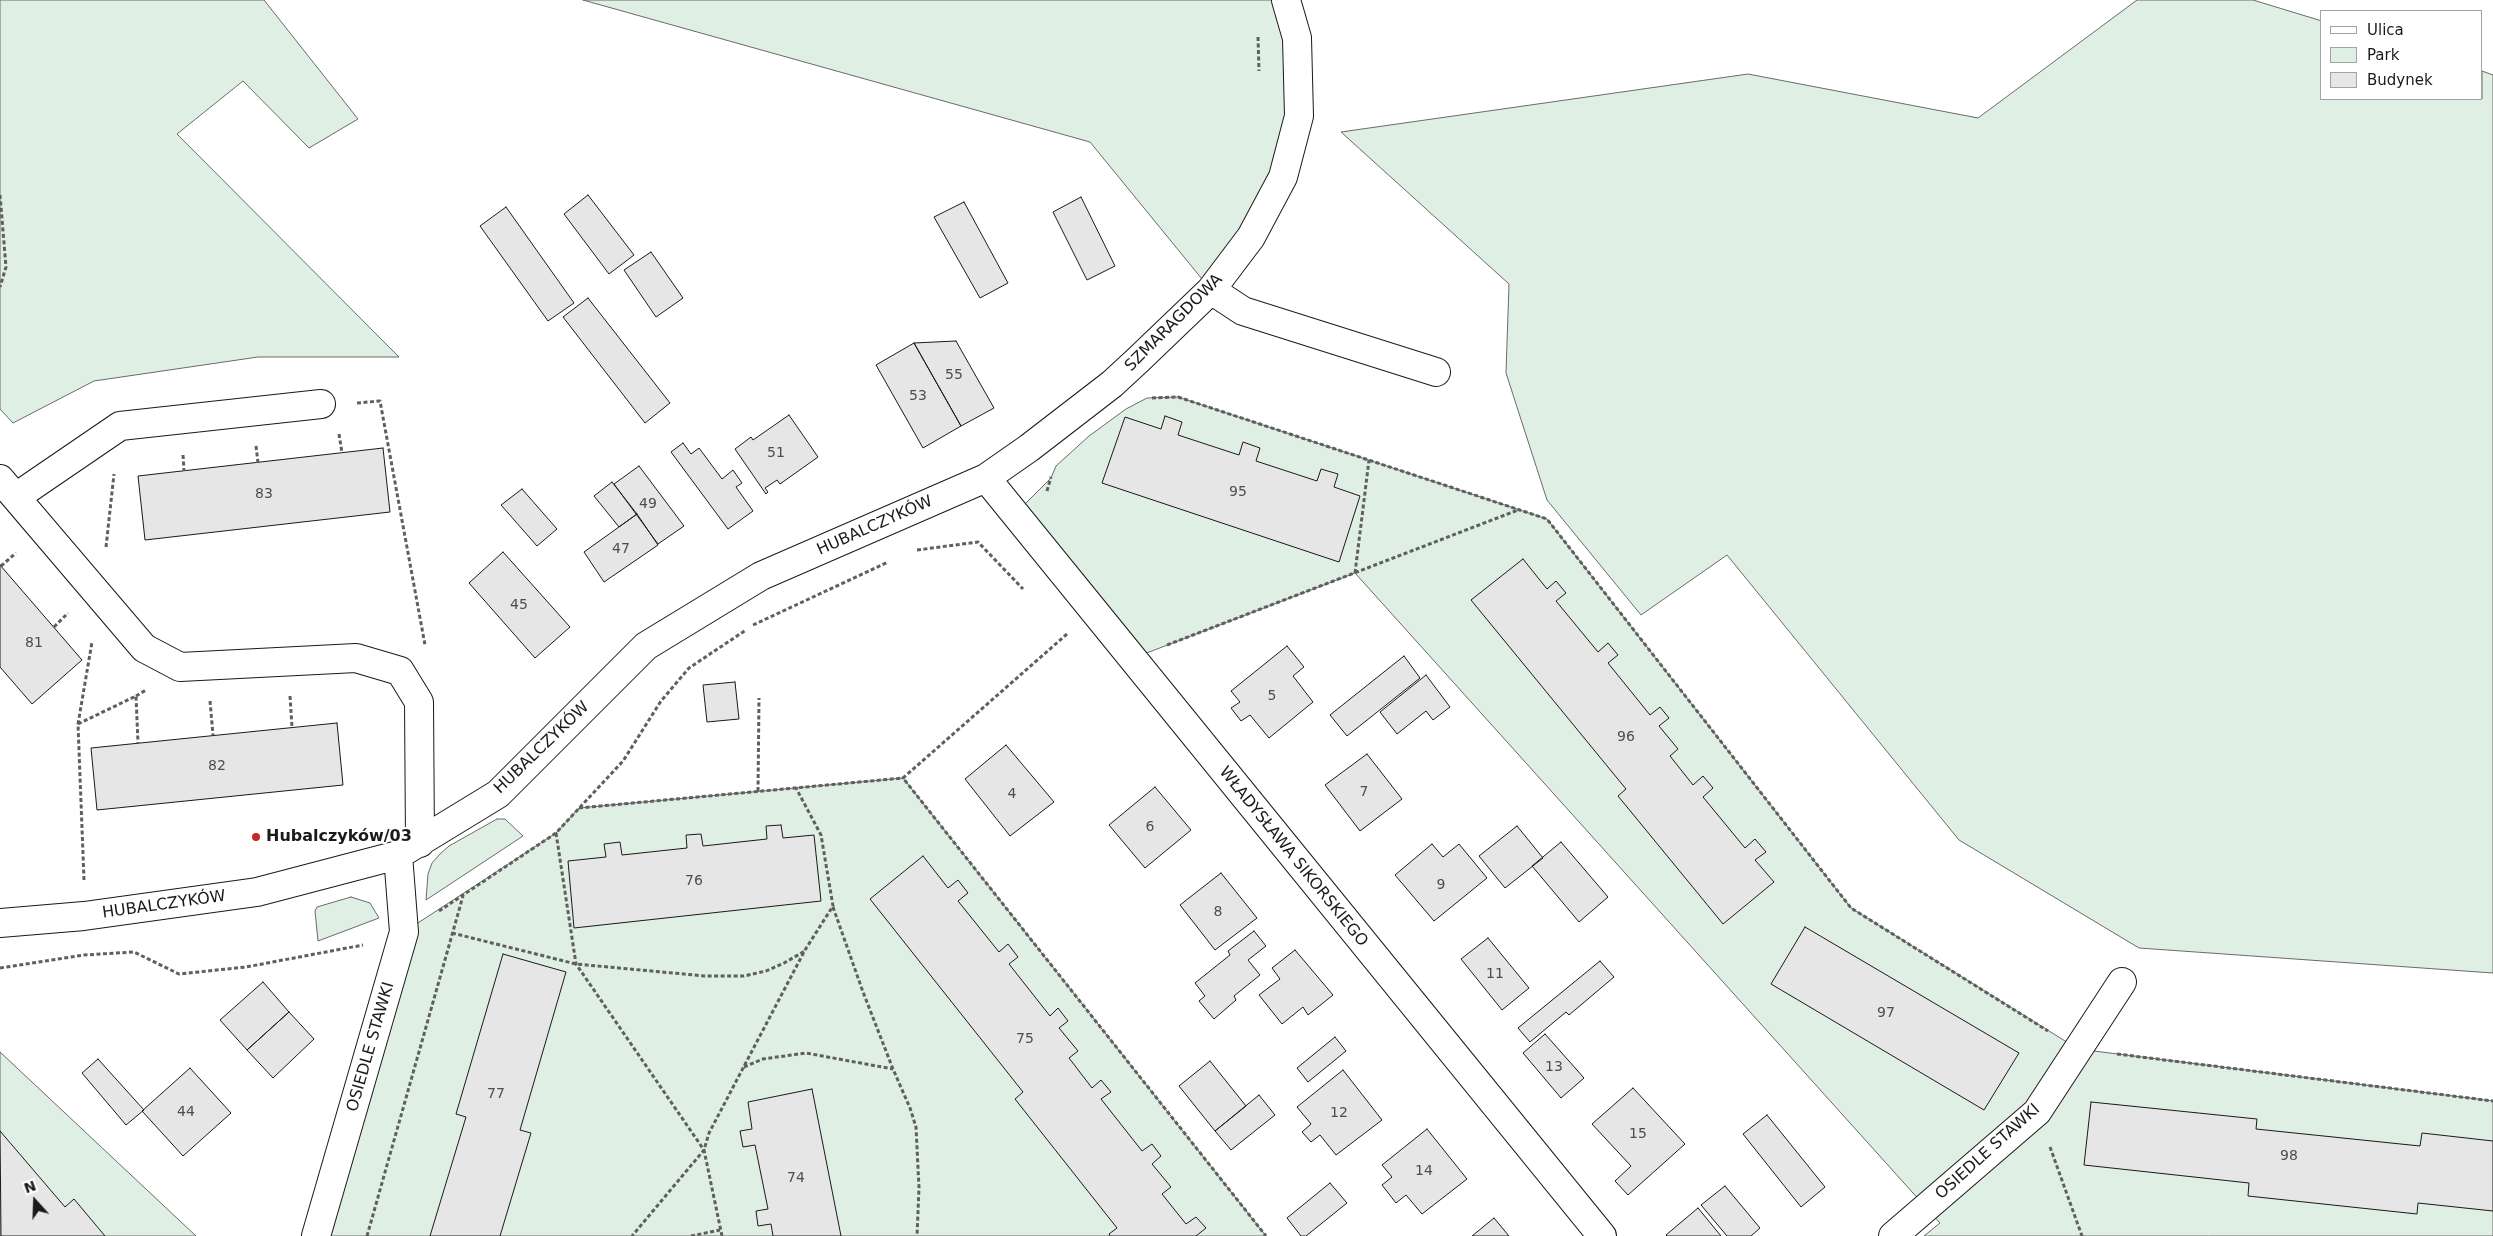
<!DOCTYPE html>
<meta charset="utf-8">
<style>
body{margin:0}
#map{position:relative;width:2493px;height:1236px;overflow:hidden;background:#fff;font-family:"DejaVu Sans",sans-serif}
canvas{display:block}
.legend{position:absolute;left:2320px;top:10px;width:162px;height:90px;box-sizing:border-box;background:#fff;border:1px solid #a3a3a3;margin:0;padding:6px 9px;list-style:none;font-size:15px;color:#1a1a1a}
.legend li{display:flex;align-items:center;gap:10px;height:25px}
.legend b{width:25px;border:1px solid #a3a3a3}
.north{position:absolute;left:10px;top:1176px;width:50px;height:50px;-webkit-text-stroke:4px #fff;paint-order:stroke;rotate:340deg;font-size:14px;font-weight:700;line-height:20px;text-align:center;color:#1a1a1a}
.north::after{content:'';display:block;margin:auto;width:18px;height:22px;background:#1a1a1a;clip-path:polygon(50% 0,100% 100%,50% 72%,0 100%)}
</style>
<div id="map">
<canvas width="2493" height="1236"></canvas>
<ul class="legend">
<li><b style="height:6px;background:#fff"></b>Ulica</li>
<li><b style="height:14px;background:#e0efe3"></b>Park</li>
<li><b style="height:14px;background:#e6e6e6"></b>Budynek</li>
</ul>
<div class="north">N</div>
</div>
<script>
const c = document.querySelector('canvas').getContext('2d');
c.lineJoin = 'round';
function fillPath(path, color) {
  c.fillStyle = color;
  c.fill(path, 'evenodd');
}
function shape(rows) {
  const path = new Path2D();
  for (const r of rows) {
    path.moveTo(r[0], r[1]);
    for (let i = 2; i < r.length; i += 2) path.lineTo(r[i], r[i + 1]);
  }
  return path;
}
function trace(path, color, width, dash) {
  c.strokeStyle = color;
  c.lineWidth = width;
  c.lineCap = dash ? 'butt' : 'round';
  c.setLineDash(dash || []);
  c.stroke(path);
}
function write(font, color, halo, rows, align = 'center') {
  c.font = font + ' "DejaVu Sans",sans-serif';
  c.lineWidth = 4;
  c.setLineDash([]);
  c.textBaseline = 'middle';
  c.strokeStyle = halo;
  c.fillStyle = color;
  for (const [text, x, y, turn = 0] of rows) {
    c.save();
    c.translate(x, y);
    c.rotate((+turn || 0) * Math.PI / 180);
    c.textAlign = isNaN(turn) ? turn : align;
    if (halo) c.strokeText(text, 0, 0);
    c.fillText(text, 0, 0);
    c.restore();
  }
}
const green = shape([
 [0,0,264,0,358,119,309,148,243,81,177,134,399,357,258,357,94,381,13,423,0,409,0,0],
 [583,0,1286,0,1299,116,1211,290,1090,142,583,0],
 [2137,0,2253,0,2322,21,2322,99,2482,99,2482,71,2493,75,2493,973,2139,948,1959,840,1727,555,1641,615,1547,500,1506,373,1509,284,1341,132,1748,74,1978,118,2137,0],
 [1178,397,1547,519,1851,908,2078,1049,2493,1101,2493,1236,1924,1236,1940,1223,1355,573,1131,659,1015,514,1051,478,1056,466,1089,436,1126,409,1147,398,1178,397],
 [903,778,1266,1236,316,1236,404,932,556,833,579,808,903,778],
 [497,819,505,819,523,836,426,900,428,874,432,863,440,854,449,846,497,819],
 [351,897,370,903,379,918,318,941,315,911,317,907,351,897],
 [0,1052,196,1236,0,1236,0,1052]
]);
const building = shape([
 [588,195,634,255,609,274,564,214,588,195],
 [1081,197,1115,266,1087,280,1053,212,1081,197],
 [964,202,1008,283,980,298,934,217,964,202],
 [506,207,574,303,548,321,480,226,506,207],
 [651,252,683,298,656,317,624,270,651,252],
 [588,298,670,403,645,423,563,317,588,298],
 [956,341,994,408,961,426,914,343,956,341],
 [914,343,961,426,923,448,876,365,914,343],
 [789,415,818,457,780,484,777,480,765,488,768,492,766,494,735,449,751,437,753,440,789,415],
 [1165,416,1182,422,1178,435,1239,455,1243,442,1260,448,1256,461,1317,481,1321,469,1338,474,1334,487,1360,496,1339,562,1102,483,1125,417,1161,429,1165,416],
 [683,443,691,454,699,448,722,479,733,470,742,483,736,487,753,511,728,529,671,452,683,443],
 [383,448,390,512,145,540,138,476,383,448],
 [639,466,684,526,658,544,614,484,639,466],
 [612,482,637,514,619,527,594,496,612,482],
 [522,489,557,529,537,546,501,505,522,489],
 [637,514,658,545,604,582,584,552,637,514],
 [503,552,570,627,535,658,469,583,503,552],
 [1523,559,1547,589,1556,581,1566,593,1556,601,1598,652,1608,643,1618,655,1608,663,1650,715,1660,707,1669,718,1659,726,1678,749,1670,756,1693,785,1703,776,1713,788,1703,797,1745,848,1755,839,1766,852,1755,860,1774,882,1723,924,1618,796,1626,789,1471,600,1523,559],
 [0,565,82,660,32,704,0,667,0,565],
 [1287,646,1304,667,1293,676,1313,702,1269,738,1250,715,1241,721,1231,708,1240,702,1231,691,1287,646],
 [1404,656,1420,678,1347,736,1330,715,1404,656],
 [1426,675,1450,707,1433,720,1426,711,1397,734,1380,712,1426,675],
 [735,682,739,719,707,722,703,685,735,682],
 [337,723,343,785,97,810,91,748,337,723],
 [1006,745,1054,802,1010,836,965,779,1006,745],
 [1367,754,1402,799,1360,831,1325,785,1367,754],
 [1155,787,1191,830,1145,868,1109,825,1155,787],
 [781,825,783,838,814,835,821,901,574,928,568,861,606,857,604,844,620,842,622,855,687,848,686,835,701,834,703,846,767,839,766,826,781,825],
 [1517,826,1543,858,1505,888,1479,856,1517,826],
 [1561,842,1608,897,1579,922,1532,866,1561,842],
 [1432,844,1443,857,1459,844,1487,878,1434,921,1395,875,1432,844],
 [923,856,948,888,958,880,968,893,958,901,999,952,1008,944,1018,957,1009,964,1050,1016,1058,1008,1068,1021,1059,1028,1078,1051,1069,1058,1092,1088,1101,1080,1111,1092,1101,1099,1142,1151,1152,1144,1161,1156,1152,1164,1171,1187,1162,1194,1186,1224,1196,1217,1206,1228,1196,1236,1110,1236,1109,1234,1117,1228,1015,1099,1023,1092,870,899,923,856],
 [1221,873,1257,918,1215,950,1180,905,1221,873],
 [1805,927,2019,1053,1984,1110,1771,984,1805,927],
 [1254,931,1266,946,1248,960,1260,975,1234,996,1236,1000,1214,1019,1199,1001,1205,996,1195,983,1230,955,1228,951,1254,931],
 [1488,938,1529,988,1502,1010,1461,959,1488,938],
 [1295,950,1333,995,1308,1015,1303,1007,1282,1024,1259,995,1280,979,1272,968,1295,950],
 [503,954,566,972,520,1130,531,1133,500,1236,430,1236,466,1117,456,1114,503,954],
 [1600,961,1614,977,1569,1015,1566,1012,1530,1042,1518,1028,1600,961],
 [263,982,289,1012,247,1050,220,1020,263,982],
 [289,1012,314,1039,273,1078,247,1050,289,1012],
 [1545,1034,1584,1078,1561,1098,1523,1053,1545,1034],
 [1335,1037,1346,1051,1308,1082,1297,1068,1335,1037],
 [98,1059,144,1110,126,1125,82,1073,98,1059],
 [1210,1061,1246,1106,1215,1131,1179,1086,1210,1061],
 [190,1068,231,1113,183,1156,142,1111,190,1068],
 [1343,1070,1382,1120,1336,1155,1320,1135,1311,1142,1302,1132,1311,1124,1297,1107,1343,1070],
 [1633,1088,1685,1144,1628,1195,1615,1181,1631,1166,1592,1124,1633,1088],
 [812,1089,841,1236,773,1236,771,1224,758,1226,756,1211,768,1209,755,1145,743,1147,740,1131,752,1129,748,1102,812,1089],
 [1259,1095,1275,1115,1231,1150,1215,1131,1259,1095],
 [2091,1102,2257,1119,2256,1129,2420,1146,2422,1133,2493,1141,2493,1211,2418,1203,2417,1214,2248,1196,2249,1183,2084,1165,2091,1102],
 [1767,1115,1825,1187,1801,1207,1743,1134,1767,1115],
 [1427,1129,1467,1179,1422,1214,1406,1195,1396,1203,1382,1185,1392,1177,1382,1165,1427,1129],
 [0,1131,65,1207,74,1199,105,1236,1,1236,0,1131],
 [1330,1183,1347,1203,1306,1236,1301,1236,1287,1218,1330,1183],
 [1725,1186,1760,1228,1751,1236,1727,1236,1701,1205,1725,1186],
 [1698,1208,1721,1236,1667,1236,1666,1235,1698,1208],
 [1494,1218,1509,1236,1472,1236,1494,1218]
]);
const path = shape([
 [1258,37,1259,71],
 [0,195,6,267,0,287],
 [1152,398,1178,397,1547,519,1851,908,2048,1031],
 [357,403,380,401,425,645],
 [339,434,342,453],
 [256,446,258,463],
 [183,455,184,471],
 [1047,491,1051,477],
 [106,547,114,474],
 [917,550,978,542,1023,589],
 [1,566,16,553],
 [1355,573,1369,460],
 [753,625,888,562],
 [54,627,68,613],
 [1067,634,903,778,1266,1236],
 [1167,645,1518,510],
 [136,696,146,690],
 [290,696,292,727],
 [210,701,213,735],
 [78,724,136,696,138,743],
 [758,791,759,698],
 [579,808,903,778],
 [556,833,576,964,704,1150,632,1236],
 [84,880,78,724,92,642],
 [833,907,863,992,893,1069,910,1108,916,1127,919,1188,917,1236],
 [439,911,556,833,623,761,661,701,689,668,746,630],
 [452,933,576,964,705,976,744,976,766,971,784,963,805,951],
 [0,968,84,955,134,952,179,974,246,967,363,945],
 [2117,1054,2493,1101],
 [744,1067,763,1059,806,1053,893,1069],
 [2050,1147,2082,1236],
 [367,1236,463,896],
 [691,1236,720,1230],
 [722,1236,704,1150,709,1133,805,950,833,906,821,835,796,788]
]);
const minor = shape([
 [1211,290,1243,311,1436,372],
 [986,478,1602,1236],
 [0,479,144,648,180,667,356,658,400,671,419,702,420,843],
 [16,497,120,426,321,404],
 [0,923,84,916,257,892,398,855,498,794,646,646,761,576,986,478,1029,448,1112,384,1138,360,1211,290,1251,237,1283,177,1299,116,1297,38,1286,0],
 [316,1236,404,932,398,855],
 [1893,1236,2037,1112,2122,982]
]);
const markers = [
 [256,837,5,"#c62828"]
];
const numberNames = [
 ["55",954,375],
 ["53",918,396],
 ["51",776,453],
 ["95",1238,492],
 ["83",264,494],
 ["49",648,504],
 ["47",621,549],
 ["45",519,605],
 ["81",34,643],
 ["5",1272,696],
 ["96",1626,737],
 ["82",217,766],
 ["7",1364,792],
 ["4",1012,794],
 ["6",1150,827],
 ["76",694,881],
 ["9",1441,885],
 ["8",1218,912],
 ["11",1495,974],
 ["97",1886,1013],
 ["75",1025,1039],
 ["13",1554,1067],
 ["77",496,1094],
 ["44",186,1112],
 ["12",1339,1113],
 ["15",1638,1134],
 ["98",2289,1156],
 ["14",1424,1171],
 ["74",796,1178]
];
const streetNames = [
 ["SZMARAGDOWA",1174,323,-45],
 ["HUBALCZYKÓW",875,526,-24],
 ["HUBALCZYKÓW",542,748,-44],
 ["WŁADYSŁAWA SIKORSKIEGO",1293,857,51],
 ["HUBALCZYKÓW",164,905,-8],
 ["OSIEDLE STAWKI",371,1047,-74],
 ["OSIEDLE STAWKI",1988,1152,-42]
];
const poiNames = [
 ["Hubalczyków/03",266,837]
];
fillPath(green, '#e0efe3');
trace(green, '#6a6a6a', 1);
fillPath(building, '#e6e6e6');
trace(building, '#1a1a1a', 1);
trace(minor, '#1a1a1a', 30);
trace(path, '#5f5f5f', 3, [4, 2.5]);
trace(minor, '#fff', 28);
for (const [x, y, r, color] of markers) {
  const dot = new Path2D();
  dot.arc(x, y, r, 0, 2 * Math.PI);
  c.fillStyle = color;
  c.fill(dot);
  trace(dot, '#fff', 2);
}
write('14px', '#4d4d4d', null, numberNames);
write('16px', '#1a1a1a', '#fff', streetNames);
write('bold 16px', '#1a1a1a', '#fff', poiNames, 'left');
</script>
